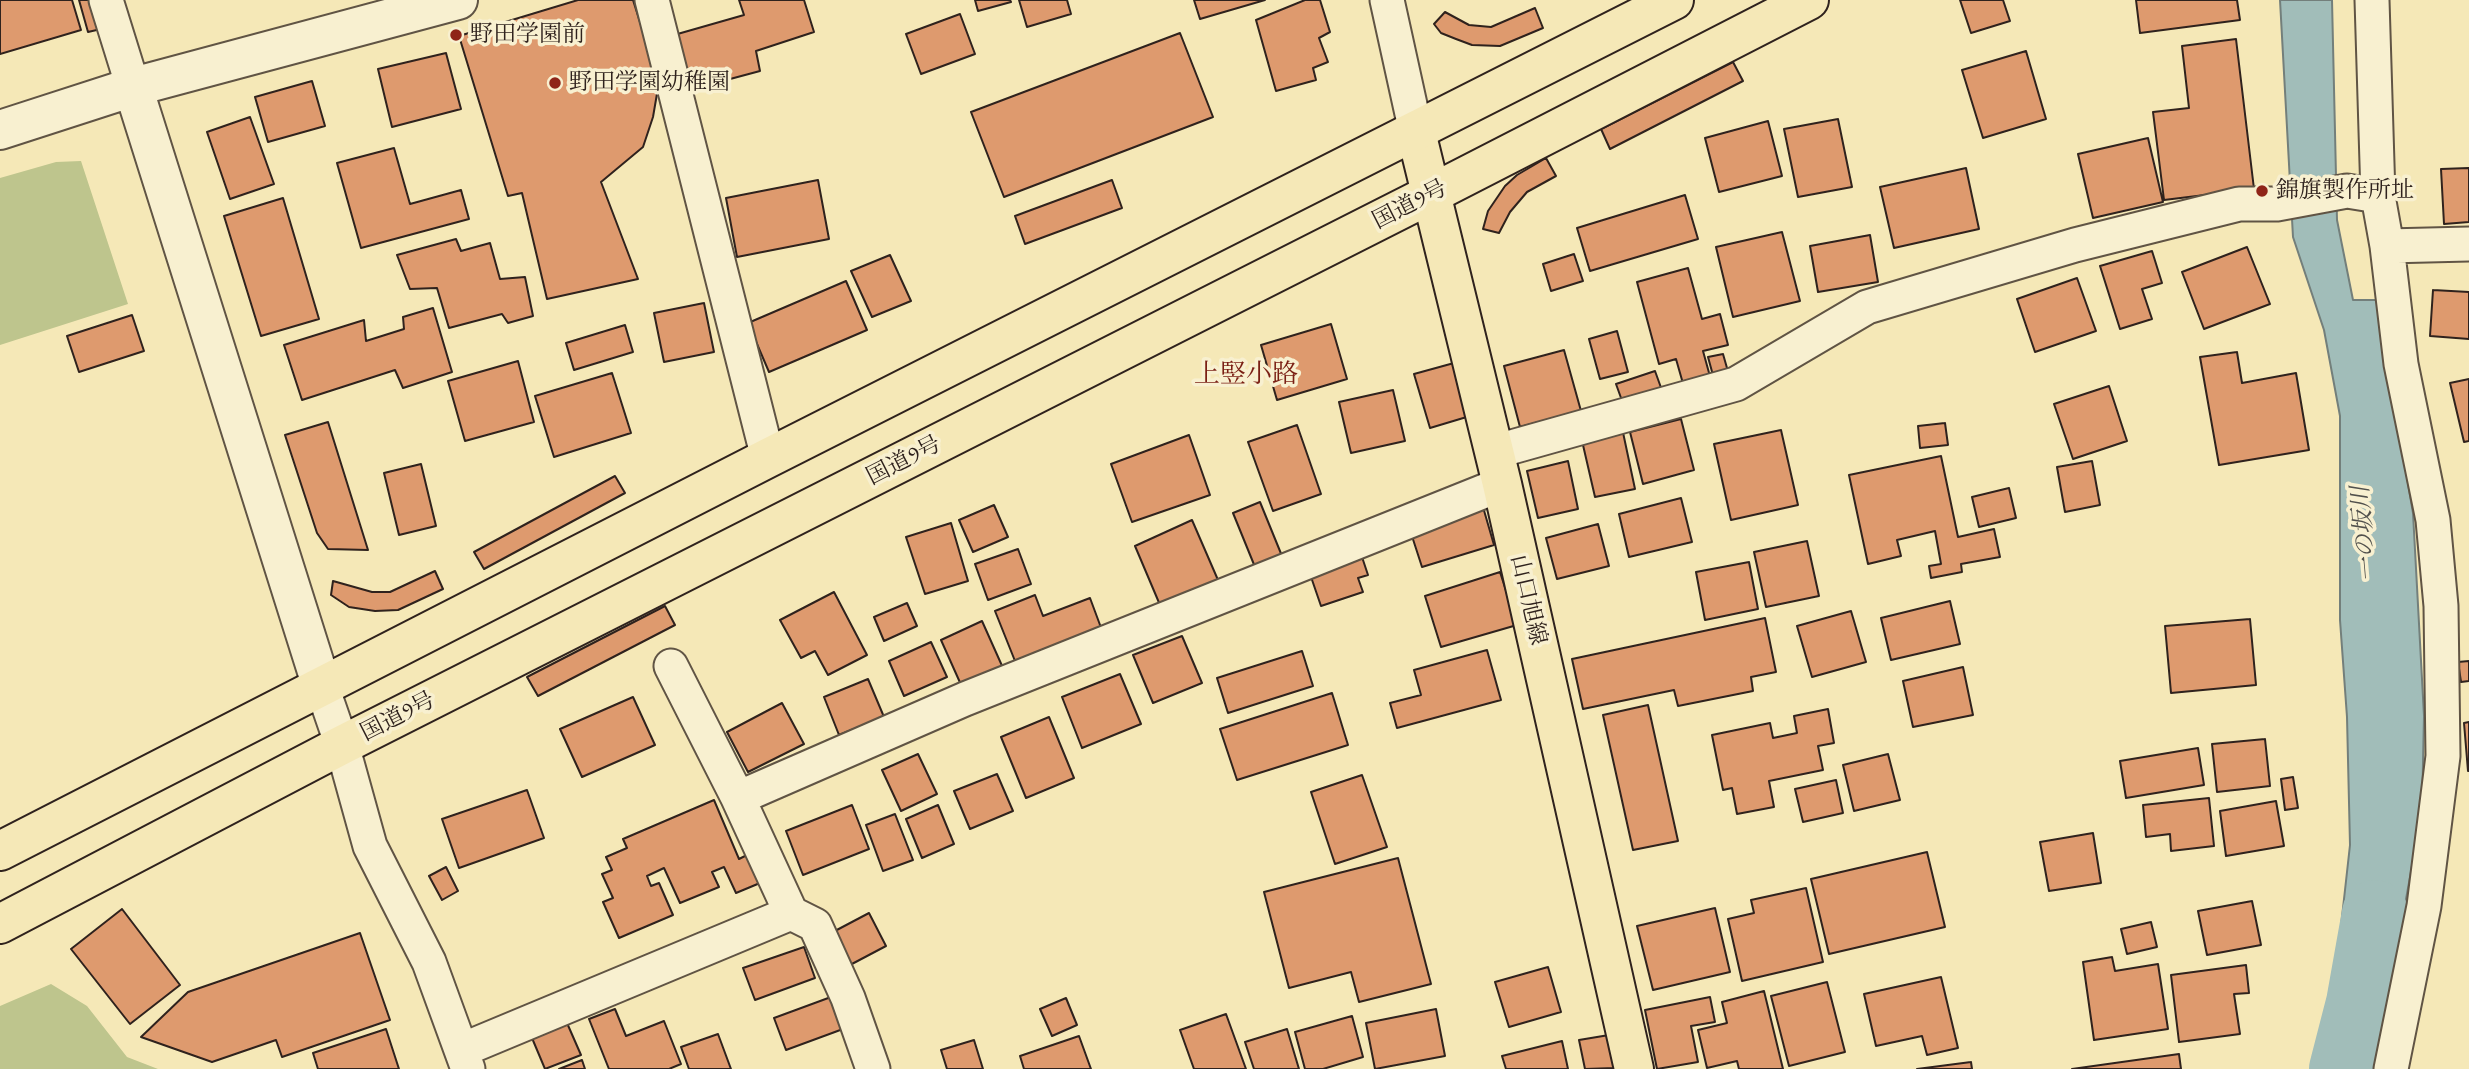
<!DOCTYPE html>
<meta charset="utf-8">
<style>
body{margin:0}
canvas{display:block;background:#f5e8b7}
</style>
<canvas width="2469" height="1069"></canvas>
<script>
const c = document.querySelector('canvas').getContext('2d');
c.lineJoin = 'round';
function fillPath(path, color) {
  c.fillStyle = color;
  c.fill(path, 'evenodd');
}
function shape(rows) {
  const path = new Path2D();
  for (const r of rows) {
    path.moveTo(r[0], r[1]);
    for (let i = 2; i < r.length; i += 2) path.lineTo(r[i], r[i + 1]);
  }
  return path;
}
function trace(path, color, width, dash) {
  c.strokeStyle = color;
  c.lineWidth = width;
  c.lineCap = dash ? 'butt' : 'round';
  c.setLineDash(dash || []);
  c.stroke(path);
}
function write(font, color, halo, rows, align = 'center') {
  c.font = font + ' "EB Garamond","Noto Serif JP",serif';
  c.lineWidth = 7;
  c.setLineDash([]);
  c.textBaseline = 'middle';
  c.strokeStyle = halo;
  c.fillStyle = color;
  for (const [text, x, y, turn = 0] of rows) {
    c.save();
    c.translate(x, y);
    c.rotate((+turn || 0) * Math.PI / 180);
    c.textAlign = isNaN(turn) ? turn : align;
    if (halo) c.strokeText(text, 0, 0);
    c.fillText(text, 0, 0);
    c.restore();
  }
}
const green = shape([
 [81,161,128,304,0,345,0,178,56,162],
 [51,984,87,1006,127,1057,158,1069,0,1069,0,1006]
]);
const water = shape([
 [2280,0,2332,0,2337,220,2353,300,2377,300,2413,513,2424,716,2422,811,2389,993,2359,1003,2335,980,2350,845,2347,717,2340,620,2340,416,2324,330,2293,237,2280,0]
]);
const river = shape([
 [2342,1069,2359,1003,2375,913]
]);
const building = shape([
 [0,0,72,0,81,30,0,54,0,0],
 [79,0,92,0,101,29,88,32,79,0],
 [578,0,633,0,659,82,653,117,643,147,601,182,638,279,547,299,522,193,508,196,459,36,578,0],
 [739,0,804,0,814,32,756,51,760,71,689,90,674,35,744,15,739,0],
 [975,0,1010,0,1011,2,978,11,975,0],
 [1019,0,1067,0,1071,14,1027,27,1019,0],
 [1194,0,1265,0,1200,19,1194,0],
 [1305,0,1320,0,1330,32,1319,38,1328,62,1313,68,1316,80,1276,91,1256,20,1305,0],
 [1960,0,2003,0,2010,21,1971,33,1960,0],
 [2136,0,2237,0,2240,20,2140,33,2136,0],
 [1535,8,1543,28,1500,46,1472,45,1456,39,1441,33,1434,24,1445,12,1469,25,1491,27,1535,8],
 [960,14,975,54,921,74,906,34,960,14],
 [1180,33,1213,117,1004,197,971,112,1180,33],
 [2236,39,2254,189,2164,200,2153,112,2189,108,2182,46,2236,39],
 [2026,51,2046,119,1983,138,1962,70,2026,51],
 [446,53,461,109,392,127,378,69,446,53],
 [1733,62,1743,81,1610,149,1601,129,1733,62],
 [312,81,325,126,268,142,255,97,312,81],
 [250,117,274,184,230,199,207,132,250,117],
 [1838,119,1852,187,1798,197,1784,129,1838,119],
 [1768,121,1782,176,1719,192,1705,138,1768,121],
 [2148,138,2163,202,2093,218,2078,154,2148,138],
 [394,148,410,204,461,190,469,219,361,248,337,163,394,148],
 [1546,158,1556,176,1527,192,1510,212,1499,233,1483,229,1488,211,1505,186,1517,175,1546,158],
 [1966,168,1979,229,1894,248,1880,187,1966,168],
 [2469,168,2469,222,2444,224,2441,169,2469,168],
 [818,180,829,239,737,257,726,198,818,180],
 [1112,180,1122,208,1025,244,1015,216,1112,180],
 [1685,195,1698,239,1590,271,1577,228,1685,195],
 [283,198,319,319,261,336,224,216,283,198],
 [1782,232,1800,301,1733,317,1716,247,1782,232],
 [1870,235,1878,282,1818,292,1810,246,1870,235],
 [456,239,461,251,490,243,500,279,525,277,533,316,508,323,502,314,449,328,437,288,410,289,397,255,456,239],
 [2247,247,2270,304,2204,329,2182,272,2247,247],
 [2152,251,2162,283,2142,289,2152,319,2120,329,2100,266,2152,251],
 [1574,254,1583,281,1551,291,1543,264,1574,254],
 [890,255,911,301,872,317,851,271,890,255],
 [1688,268,1702,319,1720,314,1728,345,1703,351,1711,380,1684,387,1676,359,1659,364,1637,282,1688,268],
 [2077,278,2096,331,2035,352,2017,299,2077,278],
 [846,281,867,330,769,372,748,323,846,281],
 [2433,290,2469,292,2469,339,2430,336,2433,290],
 [704,303,714,352,664,362,654,313,704,303],
 [433,308,452,372,403,388,395,370,302,400,284,345,364,320,366,341,404,329,403,317,433,308],
 [132,315,144,351,79,372,67,336,132,315],
 [1331,324,1347,379,1277,400,1261,345,1331,324],
 [625,325,633,352,574,370,566,343,625,325],
 [1617,331,1628,372,1600,379,1589,339,1617,331],
 [1564,350,1581,411,1520,427,1504,366,1564,350],
 [2237,352,2242,383,2296,373,2309,450,2219,465,2200,357,2237,352],
 [1723,354,1729,375,1714,379,1708,357,1723,354],
 [518,361,534,422,465,441,448,381,518,361],
 [1454,363,1470,416,1430,428,1414,374,1454,363],
 [1655,371,1664,396,1625,409,1616,384,1655,371],
 [612,373,631,433,554,457,535,396,612,373],
 [2469,379,2469,441,2464,442,2450,383,2469,379],
 [2109,386,2127,441,2073,459,2054,404,2109,386],
 [1393,390,1405,441,1351,453,1339,402,1393,390],
 [1681,419,1694,470,1643,484,1630,432,1681,419],
 [328,422,368,550,328,549,317,533,285,435,328,422],
 [1621,423,1635,489,1595,497,1580,432,1621,423],
 [1945,423,1948,445,1920,448,1918,426,1945,423],
 [1297,425,1321,494,1273,511,1248,442,1297,425],
 [1781,430,1798,505,1731,520,1714,444,1781,430],
 [1189,435,1210,495,1132,522,1111,464,1189,435],
 [1941,456,1958,537,1994,529,2000,557,1961,564,1962,572,1931,578,1929,566,1941,564,1935,531,1897,540,1901,556,1868,564,1849,475,1941,456],
 [1568,461,1578,509,1538,518,1527,471,1568,461],
 [2092,461,2100,505,2065,512,2057,467,2092,461],
 [421,464,436,526,399,535,384,473,421,464],
 [615,476,625,493,484,569,474,552,615,476],
 [2009,488,2016,518,1979,527,1972,497,2009,488],
 [1681,498,1692,542,1629,557,1619,514,1681,498],
 [1260,502,1282,556,1255,567,1233,513,1260,502],
 [994,505,1008,537,973,552,959,520,994,505],
 [1483,507,1494,545,1422,567,1410,530,1483,507],
 [1192,520,1218,580,1160,605,1135,546,1192,520],
 [951,523,968,581,925,594,906,537,951,523],
 [1598,524,1609,566,1557,579,1546,538,1598,524],
 [1807,541,1819,596,1766,607,1754,552,1807,541],
 [1018,549,1031,584,988,600,975,564,1018,549],
 [1362,557,1368,575,1358,578,1363,592,1321,606,1310,574,1362,557],
 [1749,562,1758,609,1705,620,1696,572,1749,562],
 [435,571,443,589,398,610,375,611,349,607,331,595,333,581,372,592,390,592,435,571],
 [1500,572,1517,625,1441,647,1425,596,1500,572],
 [834,592,867,655,828,675,815,651,801,658,780,620,834,592],
 [1035,595,1043,616,1090,598,1103,633,1017,666,995,611,1035,595],
 [1950,601,1960,644,1891,660,1881,618,1950,601],
 [907,603,917,626,884,641,874,617,907,603],
 [665,606,675,625,538,696,527,677,665,606],
 [1851,611,1866,662,1812,677,1797,626,1851,611],
 [1765,618,1776,672,1751,677,1753,691,1678,706,1674,690,1583,709,1572,659,1765,618],
 [2250,619,2256,685,2171,693,2165,626,2250,619],
 [982,621,1003,668,962,687,941,640,982,621],
 [1182,636,1202,683,1153,703,1133,655,1182,636],
 [931,642,947,677,904,696,889,661,931,642],
 [1487,650,1501,700,1397,728,1390,703,1421,695,1414,670,1487,650],
 [1302,651,1313,686,1228,713,1217,678,1302,651],
 [2469,661,2469,681,2461,682,2458,662,2469,661],
 [1963,667,1973,715,1913,727,1903,681,1963,667],
 [1120,674,1141,724,1082,748,1062,697,1120,674],
 [868,679,884,717,839,735,824,697,868,679],
 [1332,693,1348,745,1237,780,1220,729,1332,693],
 [633,697,655,745,582,777,560,729,633,697],
 [782,703,804,744,748,772,727,732,782,703],
 [1648,705,1678,841,1633,850,1603,715,1648,705],
 [1828,709,1834,743,1818,746,1823,770,1769,781,1774,807,1737,814,1732,788,1723,790,1712,735,1770,723,1773,738,1797,733,1794,716,1828,709],
 [1049,717,1074,778,1026,798,1001,737,1049,717],
 [2469,722,2469,771,2468,771,2464,723,2469,722],
 [2265,739,2270,786,2217,792,2212,744,2265,739],
 [2198,748,2204,785,2126,798,2120,761,2198,748],
 [918,754,937,794,901,811,882,770,918,754],
 [1888,754,1900,800,1854,811,1843,765,1888,754],
 [997,774,1013,811,970,829,954,791,997,774],
 [1362,775,1387,847,1335,864,1311,792,1362,775],
 [2293,777,2298,808,2285,810,2281,779,2293,777],
 [1836,780,1843,813,1803,822,1795,789,1836,780],
 [527,790,544,838,459,868,442,819,527,790],
 [2209,798,2214,846,2171,851,2170,834,2146,837,2143,805,2209,798],
 [714,800,739,859,749,854,760,883,736,893,724,867,712,872,719,887,680,903,664,868,647,876,651,886,659,883,673,915,619,938,603,902,613,898,602,874,612,870,606,857,627,848,623,839,714,800],
 [2276,801,2284,846,2226,856,2220,811,2276,801],
 [852,805,869,849,803,875,786,831,852,805],
 [938,805,954,844,922,858,906,819,938,805],
 [895,814,913,860,883,871,866,825,895,814],
 [2093,833,2101,883,2049,891,2040,842,2093,833],
 [1927,852,1945,927,1829,954,1811,879,1927,852],
 [1398,858,1431,984,1359,1002,1351,972,1289,988,1264,892,1398,858],
 [446,867,458,891,442,900,429,876,446,867],
 [1806,888,1823,962,1742,981,1728,919,1754,913,1751,900,1806,888],
 [2252,901,2261,945,2207,955,2198,911,2252,901],
 [1715,908,1730,972,1653,990,1637,926,1715,908],
 [122,909,180,985,130,1024,71,949,122,909],
 [869,913,886,946,850,965,833,932,869,913],
 [2151,922,2157,947,2127,954,2121,929,2151,922],
 [360,933,390,1020,282,1057,276,1040,212,1062,141,1037,188,992,360,933],
 [804,947,815,978,755,1000,743,968,804,947],
 [2112,957,2115,971,2158,964,2168,1029,2094,1040,2083,962,2112,957],
 [2246,965,2249,993,2234,994,2240,1034,2179,1042,2171,975,2246,965],
 [1548,967,1561,1012,1509,1027,1495,982,1548,967],
 [1941,977,1958,1048,1927,1055,1922,1036,1876,1046,1864,994,1941,977],
 [1827,982,1845,1052,1789,1066,1771,996,1827,982],
 [1764,991,1783,1069,1739,1069,1737,1061,1707,1068,1698,1030,1727,1023,1722,1002,1764,991],
 [831,997,843,1029,786,1050,774,1018,831,997],
 [1710,997,1715,1022,1691,1026,1698,1062,1657,1069,1645,1010,1710,997],
 [1066,998,1077,1025,1052,1036,1040,1009,1066,998],
 [615,1009,626,1036,664,1021,681,1064,669,1069,609,1069,589,1019,615,1009],
 [1436,1009,1445,1056,1375,1069,1366,1023,1436,1009],
 [1226,1014,1246,1069,1194,1069,1180,1030,1226,1014],
 [1352,1016,1363,1057,1323,1069,1305,1069,1295,1032,1352,1016],
 [567,1023,581,1055,545,1069,532,1038,567,1023],
 [386,1029,399,1069,318,1069,313,1053,386,1029],
 [1287,1029,1299,1069,1254,1069,1245,1042,1287,1029],
 [718,1034,731,1069,689,1069,681,1047,718,1034],
 [1609,1035,1615,1068,1585,1069,1579,1040,1609,1035],
 [1079,1036,1091,1069,1024,1069,1020,1056,1079,1036],
 [974,1040,983,1069,947,1069,941,1050,974,1040],
 [1562,1041,1568,1069,1506,1069,1502,1056,1562,1041],
 [2179,1054,2181,1069,2072,1069,2179,1054],
 [582,1060,585,1069,559,1069,582,1060],
 [1971,1062,1972,1069,1917,1069,1971,1062]
]);
const minor = shape([
 [106,0,133,87],
 [652,0,768,458],
 [1387,0,1416,132],
 [2372,0,2378,196,2387,246,2401,364,2433,520,2441,606,2443,756,2424,906,2391,1069],
 [2387,246,2469,244],
 [1494,452,1736,384,1867,307,2075,245,2239,204,2277,204,2347,191,2378,196],
 [671,666,738,798,791,913,815,925,848,998,873,1069],
 [322,687,342,745,370,846,429,962,468,1069],
 [738,798,965,699,1502,484],
 [462,1050,791,913]
]);
const tertiary = shape([
 [133,87,322,687],
 [0,130,133,87,458,0]
]);
const primary = shape([
 [1416,132,1502,484,1634,1069]
]);
const trunk = shape([
 [0,851,768,458,1674,0],
 [0,924,342,745,1431,194,1809,0]
]);
const markers = [
 [456,35,7,"#8f2418"],
 [555,83,7,"#8f2418"],
 [2262,191,7,"#8f2418"]
];
const poiNames = [
 ["野田学園前",470,35],
 ["野田学園幼稚園",569,83],
 ["錦旗製作所址",2276,191]
];
const streetNames = [
 ["国道9号",1410,205,-27],
 ["国道9号",904,461,-27],
 ["山口旭線",1528,600,77],
 ["国道9号",398,717,-27]
];
const waterNames = [
 ["一の坂川",2365,534,-95]
];
const quarterNames = [
 ["上竪小路",1246,375]
];
fillPath(green, '#bec58d');
fillPath(water, '#a1bdb9');
trace(water, '#737f7b', 2);
trace(river, '#a1bdb9', 66);
fillPath(building, '#de9a6e');
trace(building, '#2f221d', 2);
trace(minor, '#605444', 37);
trace(tertiary, '#605444', 42);
trace(primary, '#2f221d', 42);
trace(trunk, '#2f221d', 42);
trace(minor, '#f8f0d0', 33);
trace(tertiary, '#f8f0d0', 38);
trace(primary, '#f5e8b7', 38);
trace(trunk, '#f5e8b7', 38);
for (const [x, y, r, color] of markers) {
  const dot = new Path2D();
  dot.arc(x, y, r, 0, 2 * Math.PI);
  c.fillStyle = color;
  c.fill(dot);
  trace(dot, '#f8f0d0', 2.5);
}
write('23px', '#2f221d', '#f8f0d0', poiNames, 'left');
write('23px', '#2f221d', '#f8f0d0', streetNames);
write('italic 24px', '#51504c', '#f8f0d0', waterNames);
write('26px', '#7a1f14', '#f8f0d0', quarterNames);
</script>
